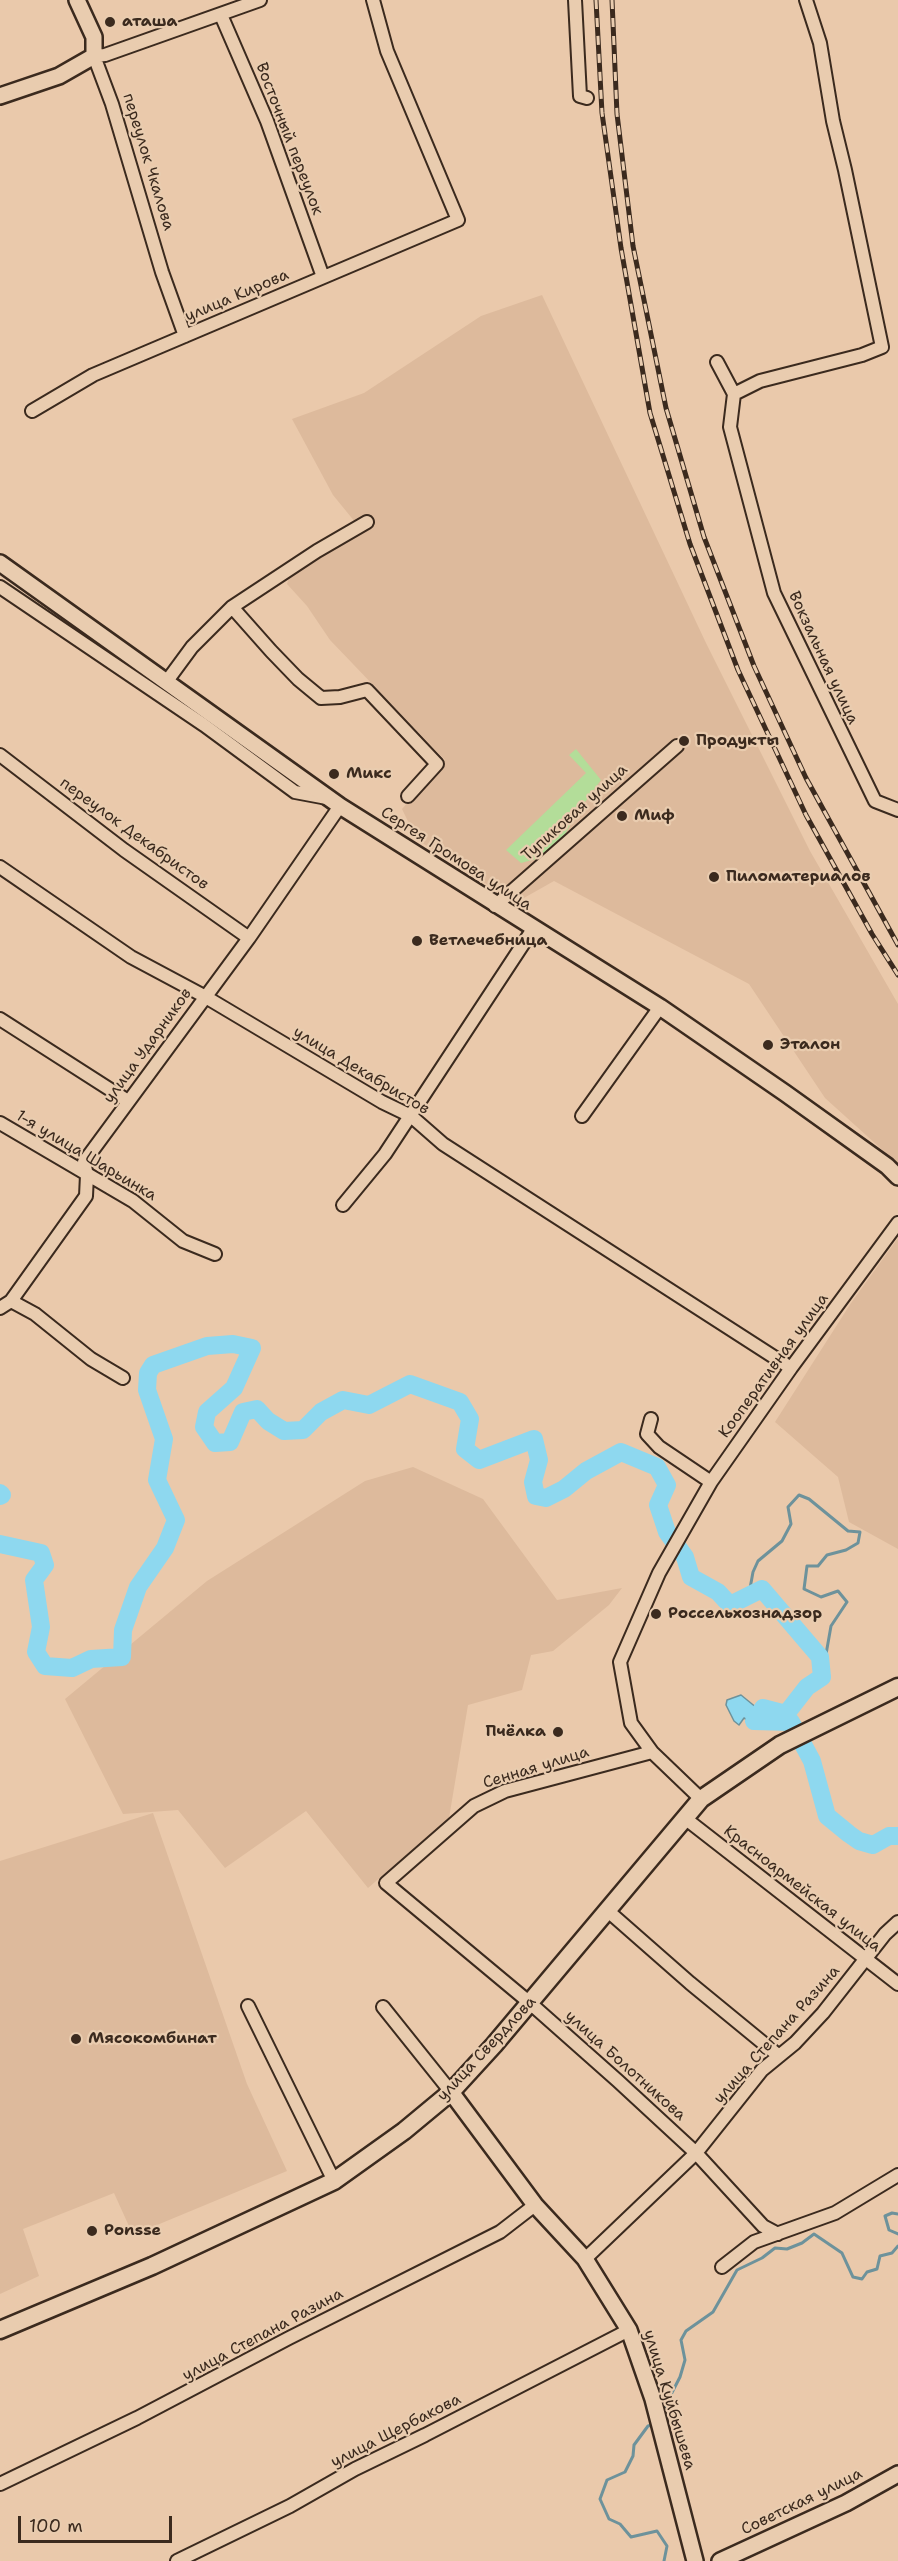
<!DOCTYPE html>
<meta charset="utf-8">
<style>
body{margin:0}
#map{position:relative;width:898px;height:2561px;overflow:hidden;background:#eac9ab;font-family:"Shantell Sans",sans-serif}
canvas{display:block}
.scale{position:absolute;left:18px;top:2516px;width:154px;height:27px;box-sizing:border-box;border:3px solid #3b2a1e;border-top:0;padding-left:8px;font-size:18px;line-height:21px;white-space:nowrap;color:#3b2a1e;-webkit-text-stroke:4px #e9ccaf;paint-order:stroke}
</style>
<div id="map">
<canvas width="898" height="2561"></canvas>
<div class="scale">100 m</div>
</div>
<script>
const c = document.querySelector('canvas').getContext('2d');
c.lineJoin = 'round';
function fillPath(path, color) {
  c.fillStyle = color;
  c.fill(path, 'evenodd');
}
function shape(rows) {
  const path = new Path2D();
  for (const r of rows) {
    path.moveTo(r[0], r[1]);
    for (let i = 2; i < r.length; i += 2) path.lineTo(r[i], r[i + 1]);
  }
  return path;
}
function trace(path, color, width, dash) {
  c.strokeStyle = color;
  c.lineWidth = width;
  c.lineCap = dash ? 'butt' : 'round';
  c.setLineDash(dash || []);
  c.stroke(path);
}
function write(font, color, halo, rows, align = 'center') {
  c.font = font + ' "Shantell Sans",sans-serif';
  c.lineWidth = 4.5;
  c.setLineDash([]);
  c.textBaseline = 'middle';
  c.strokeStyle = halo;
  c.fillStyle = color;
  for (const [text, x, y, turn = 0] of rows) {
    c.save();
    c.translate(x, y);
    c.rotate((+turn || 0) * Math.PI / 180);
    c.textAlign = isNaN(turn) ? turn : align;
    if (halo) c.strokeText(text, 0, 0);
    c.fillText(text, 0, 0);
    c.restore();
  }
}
const built = shape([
 [542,295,706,643,810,851,898,1004,898,1164,825,1098,749,984,554,881,515,903,446,857,417,840,402,809,445,760,330,640,307,606,287,584,296,556,364,533,333,495,292,419,364,393,481,316],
 [898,1238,898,1549,849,1522,838,1477,775,1422,851,1303],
 [413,1467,483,1499,557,1600,622,1588,609,1605,553,1651,531,1655,522,1690,468,1705,449,1818,368,1888,306,1811,225,1868,178,1810,123,1814,65,1699,207,1581,365,1481],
 [153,1813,247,2084,287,2171,133,2235,114,2193,23,2229,39,2276,0,2294,0,1861]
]);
const green = shape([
 [576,749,601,780,575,816,562,840,547,856,521,863,506,850,586,773,569,755]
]);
const water = shape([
 [741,1695,763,1713,760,1719,751,1722,744,1718,739,1725,734,1721,726,1705,727,1700,741,1695]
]);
const stream = shape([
 [749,1594,753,1572,758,1561,782,1541,791,1524,788,1507,799,1495,809,1499,848,1531,860,1532,858,1543,846,1550,827,1555,818,1566,807,1566,804,1589,821,1597,838,1591,847,1602,831,1626,822,1677],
 [889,1836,898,1840],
 [898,2214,892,2213,885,2216,889,2230,898,2234],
 [663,2410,680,2377,685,2360,681,2340,686,2331,713,2312,737,2270,762,2258,775,2248,787,2249,802,2243,814,2234,842,2253,853,2277,862,2279,867,2272,877,2269,880,2256,892,2253,898,2246],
 [656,2424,648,2426,634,2445,633,2456,625,2472,607,2480,600,2499,609,2519,620,2524,631,2537,657,2531,667,2546,664,2561]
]);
const river = shape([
 [0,1493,2,1495,0,1496],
 [0,1544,41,1553,45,1565,34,1580,41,1627,36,1652,45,1666,72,1668,91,1659,122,1657,123,1630,138,1587,165,1548,176,1520,157,1480,164,1439,147,1390,148,1373,153,1365,207,1346,233,1344,252,1348,234,1388,207,1412,204,1427,215,1443,230,1442,243,1412,257,1409,268,1421,284,1431,303,1430,321,1412,343,1400,369,1405,410,1384,460,1402,470,1419,465,1449,479,1460,534,1439,539,1460,533,1482,536,1496,546,1498,564,1489,586,1471,621,1452,657,1467,667,1485,658,1505,667,1532,685,1557,691,1577,718,1592,730,1605,762,1589,820,1657,822,1677,807,1687,786,1714,763,1708,754,1721,791,1722,812,1761,827,1816,849,1834,859,1841,873,1845,889,1836,898,1836]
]);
const minor = shape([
 [575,0,580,96,587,98],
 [221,15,267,121,323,277],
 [185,336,162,272,112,104,94,56,105,55,260,0],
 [717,362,734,394,730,427,774,593,875,801,898,810],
 [734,394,760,381,862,355,882,347,845,170,833,121,820,43,806,0],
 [32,411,93,375,458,220,387,51,373,0],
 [0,587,204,725,295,792,327,798],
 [232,607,271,651,298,679,321,698,340,697,367,690,437,764,408,796],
 [167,681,192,647,232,607,317,551,367,522],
 [0,755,124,850,249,938],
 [0,867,131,957,204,996,382,1102,411,1116,443,1144,791,1368],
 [495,906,677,746],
 [0,1019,128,1101],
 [582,1116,660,1007],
 [0,1123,133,1201,183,1241,215,1254],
 [343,1205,385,1154,533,929],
 [11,1301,35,1314,91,1359,123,1378],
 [0,1308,11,1301,86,1196,87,1175,84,1162,249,938,340,806],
 [651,1419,647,1434,659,1447,711,1482],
 [652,1752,505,1791,474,1806,386,1883,530,2003,618,2081,696,2153,763,2226,778,2234],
 [701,1799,652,1752,631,1723,620,1662,659,1573,711,1482,791,1368,898,1223],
 [686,1819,898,1984],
 [608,1911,690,1983,779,2056],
 [248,2006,334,2181],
 [383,2007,451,2092],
 [585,2259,696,2153,762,2070,795,2043,823,2013,885,1934,898,1922],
 [722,2267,754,2242,835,2213,898,2175],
 [0,2484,137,2418,289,2338,500,2232,535,2205],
 [177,2561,290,2506,355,2469,425,2435,629,2330]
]);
const tertiary = shape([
 [0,96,59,76,94,56,94,37,77,0],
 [0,563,340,806,660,1007,785,1093,887,1166,898,1177],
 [451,2092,535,2205,585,2259,629,2330,653,2399,695,2561],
 [720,2561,846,2503,898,2474]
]);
const secondary = shape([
 [0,2330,152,2266,334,2181,404,2131,451,2092,494,2045,701,1799,780,1745,898,1687]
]);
const rail = shape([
 [596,0,602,113,621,248,650,413,690,544,738,670,806,815,872,934,898,975],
 [612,0,617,114,633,246,666,408,704,537,754,666,806,778,898,945]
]);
const markers = [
 [110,22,6,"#3b2a1e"],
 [684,741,6,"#3b2a1e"],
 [334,774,6,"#3b2a1e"],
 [622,816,6,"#3b2a1e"],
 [714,877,6,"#3b2a1e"],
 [417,941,6,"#3b2a1e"],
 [768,1045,6,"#3b2a1e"],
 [656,1614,6,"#3b2a1e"],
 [558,1732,6,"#3b2a1e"],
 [76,2039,6,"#3b2a1e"],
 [92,2231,6,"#3b2a1e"]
];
const poiNames = [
 ["аташа",122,22],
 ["Продукты",696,741],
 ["Микс",346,774],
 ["Миф",634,816],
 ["Пиломатериалов",726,877],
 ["Ветлечебница",429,941],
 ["Эталон",780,1045],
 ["Россельхознадзор",668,1614],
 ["Пчёлка",546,1732,"right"],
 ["Мясокомбинат",88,2039],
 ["Ponsse",104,2231]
];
const streetNames = [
 ["Восточный переулок",289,139,69],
 ["переулок Чкалова",148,162,73],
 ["улица Кирова",237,296,-23],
 ["Вокзальная улица",823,658,65],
 ["Тупиковая улица",575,813,-42],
 ["переулок Декабристов",134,834,36],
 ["Сергея Громова улица",456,859,33],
 ["улица Ударников",148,1046,-54],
 ["улица Декабристов",361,1071,31],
 ["1-я улица Шарьинка",86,1156,31],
 ["Кооперативная улица",774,1366,-54],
 ["Сенная улица",536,1768,-17],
 ["Красноармейская улица",802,1889,38],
 ["улица Степана Разина",777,2035,-48],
 ["улица Свердлова",487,2049,-47],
 ["улица Болотникова",625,2066,42],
 ["улица Степана Разина",263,2335,-28],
 ["улица Куйбышева",669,2400,73],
 ["улица Щербакова",396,2431,-27],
 ["Советская улица",802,2502,-26]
];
fillPath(built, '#ddba9c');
fillPath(green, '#b3dd99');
fillPath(water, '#8ed8ef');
trace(water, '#6d929b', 1.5);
trace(stream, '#6d929b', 3);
trace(river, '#8ed8ef', 18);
trace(minor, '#3b2a1e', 16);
trace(tertiary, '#3b2a1e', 20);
trace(secondary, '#3b2a1e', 21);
trace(minor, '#e9ccaf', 12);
trace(tertiary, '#e9ccaf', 15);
trace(secondary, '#e9ccaf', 16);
trace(rail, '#3b2a1e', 5);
trace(rail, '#e9ccaf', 3, [9]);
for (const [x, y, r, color] of markers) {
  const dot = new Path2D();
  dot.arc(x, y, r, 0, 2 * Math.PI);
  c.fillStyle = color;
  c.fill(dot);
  trace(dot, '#e9ccaf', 2);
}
write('bold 16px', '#3b2a1e', '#e9ccaf', poiNames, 'left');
write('16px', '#3b2a1e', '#e9ccaf', streetNames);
</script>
